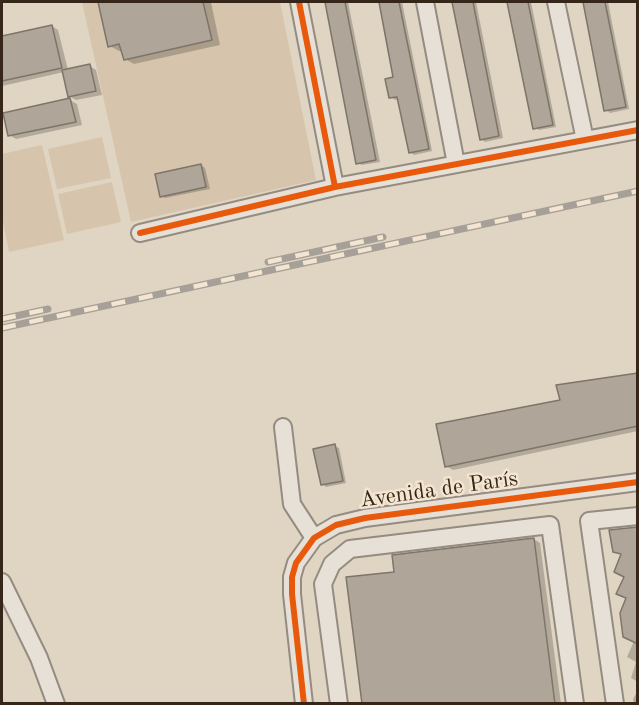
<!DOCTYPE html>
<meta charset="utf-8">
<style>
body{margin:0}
#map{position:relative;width:639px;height:705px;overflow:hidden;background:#e0d4c2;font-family:"Old Standard TT",serif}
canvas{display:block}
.frame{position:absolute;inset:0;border:3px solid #352619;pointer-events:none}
</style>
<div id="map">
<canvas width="639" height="705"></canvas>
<div class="frame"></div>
</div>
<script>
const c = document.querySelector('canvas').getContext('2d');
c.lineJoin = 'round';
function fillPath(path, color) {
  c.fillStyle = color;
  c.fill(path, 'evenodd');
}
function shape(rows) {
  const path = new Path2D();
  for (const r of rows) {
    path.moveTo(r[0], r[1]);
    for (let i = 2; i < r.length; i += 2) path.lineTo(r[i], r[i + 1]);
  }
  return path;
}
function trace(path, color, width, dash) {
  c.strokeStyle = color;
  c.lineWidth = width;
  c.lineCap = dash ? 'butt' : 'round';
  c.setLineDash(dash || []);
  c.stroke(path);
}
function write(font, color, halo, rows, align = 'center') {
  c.font = font + ' "Old Standard TT",serif';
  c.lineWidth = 5;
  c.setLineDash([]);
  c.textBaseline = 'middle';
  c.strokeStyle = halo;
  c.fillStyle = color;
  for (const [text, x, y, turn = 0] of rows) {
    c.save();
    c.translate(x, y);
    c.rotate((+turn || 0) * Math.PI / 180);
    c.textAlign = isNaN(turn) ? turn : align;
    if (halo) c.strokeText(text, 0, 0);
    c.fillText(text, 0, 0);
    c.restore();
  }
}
const green = shape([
 [82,2,280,2,316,180,131,222],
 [102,137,111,178,57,189,48,149],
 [42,145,64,240,9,252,2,217,2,154],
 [112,182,121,222,67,234,58,194]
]);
const shadow = shape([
 [100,2,211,2,220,45,134,64,125,59,123,50,119,51,110,46],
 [326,2,348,2,380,162,362,165,358,163],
 [380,2,402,2,432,151,414,155,410,152,399,99,395,100,391,97,395,79],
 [453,2,476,2,503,138,485,142,481,139],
 [509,2,531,2,556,127,539,130,535,128],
 [584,2,608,2,629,109,610,113,606,110],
 [52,26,58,30,68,70,90,66,96,70,102,95,76,100,69,96,64,72,2,86,2,38],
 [70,100,77,104,82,125,16,139,9,135],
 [201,165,205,168,210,189,165,198,161,196],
 [638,374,638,431,453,470,446,466,561,401],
 [334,446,339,448,346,483,326,487,322,484],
 [638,527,638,682,631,678,636,662,627,657,634,641,622,555,614,551],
 [534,539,540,543,561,704,364,704,396,573],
 [638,690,638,704,634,704,633,699]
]);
const building = shape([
 [98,2,203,2,212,40,124,60,119,44,108,47,98,2],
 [325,2,345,2,376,160,356,164,325,2],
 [379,2,399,2,429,149,409,153,397,97,389,98,385,79,393,77,379,2],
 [452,2,473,2,499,136,480,140,452,2],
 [507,2,528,2,553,125,533,129,507,2],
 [583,2,605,2,626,107,604,111,583,2],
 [52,25,62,68,2,81,2,36,52,25],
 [90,64,96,91,68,97,62,70,90,64],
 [70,98,76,122,8,136,3,113,70,98],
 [201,164,206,187,160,197,155,174,201,164],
 [638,373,638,426,445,467,436,424,560,400,556,385,638,373],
 [335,444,343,481,321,485,313,449,335,444],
 [638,527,638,644,623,637,620,613,626,598,616,594,624,577,614,572,621,554,613,552,609,530,638,527],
 [534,538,555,704,362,704,346,577,394,572,392,555,534,538]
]);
const minor = shape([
 [299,2,335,187],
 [425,2,456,164],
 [556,2,585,140],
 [140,233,335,187,638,130],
 [283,427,292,504,314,538],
 [2,582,39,658,56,704],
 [304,704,292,594,292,577,296,563,314,538,336,525,365,518,638,482],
 [339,704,323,584,332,564,350,549,550,525,575,704],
 [615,704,589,521,638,516]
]);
const rail = shape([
 [268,262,383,237],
 [2,319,48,309],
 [2,328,638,191]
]);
const cycleway = shape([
 [299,2,335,187],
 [140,233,335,187,638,130],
 [304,704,292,594,292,577,296,563,314,538,336,525,365,518,638,482]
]);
const streetNames = [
 ["Avenida de París",439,490,-8]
];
fillPath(green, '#d6c5ac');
fillPath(shadow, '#0003');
fillPath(building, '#afa699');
trace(building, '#7d756a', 1.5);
trace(minor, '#958c81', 20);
trace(minor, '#e6e0d7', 16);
trace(rail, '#a6a098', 7);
trace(rail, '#f3e5cf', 4.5, [14]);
trace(cycleway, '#e8590c', 6);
write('22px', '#352619', '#f3e5cf', streetNames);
</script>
